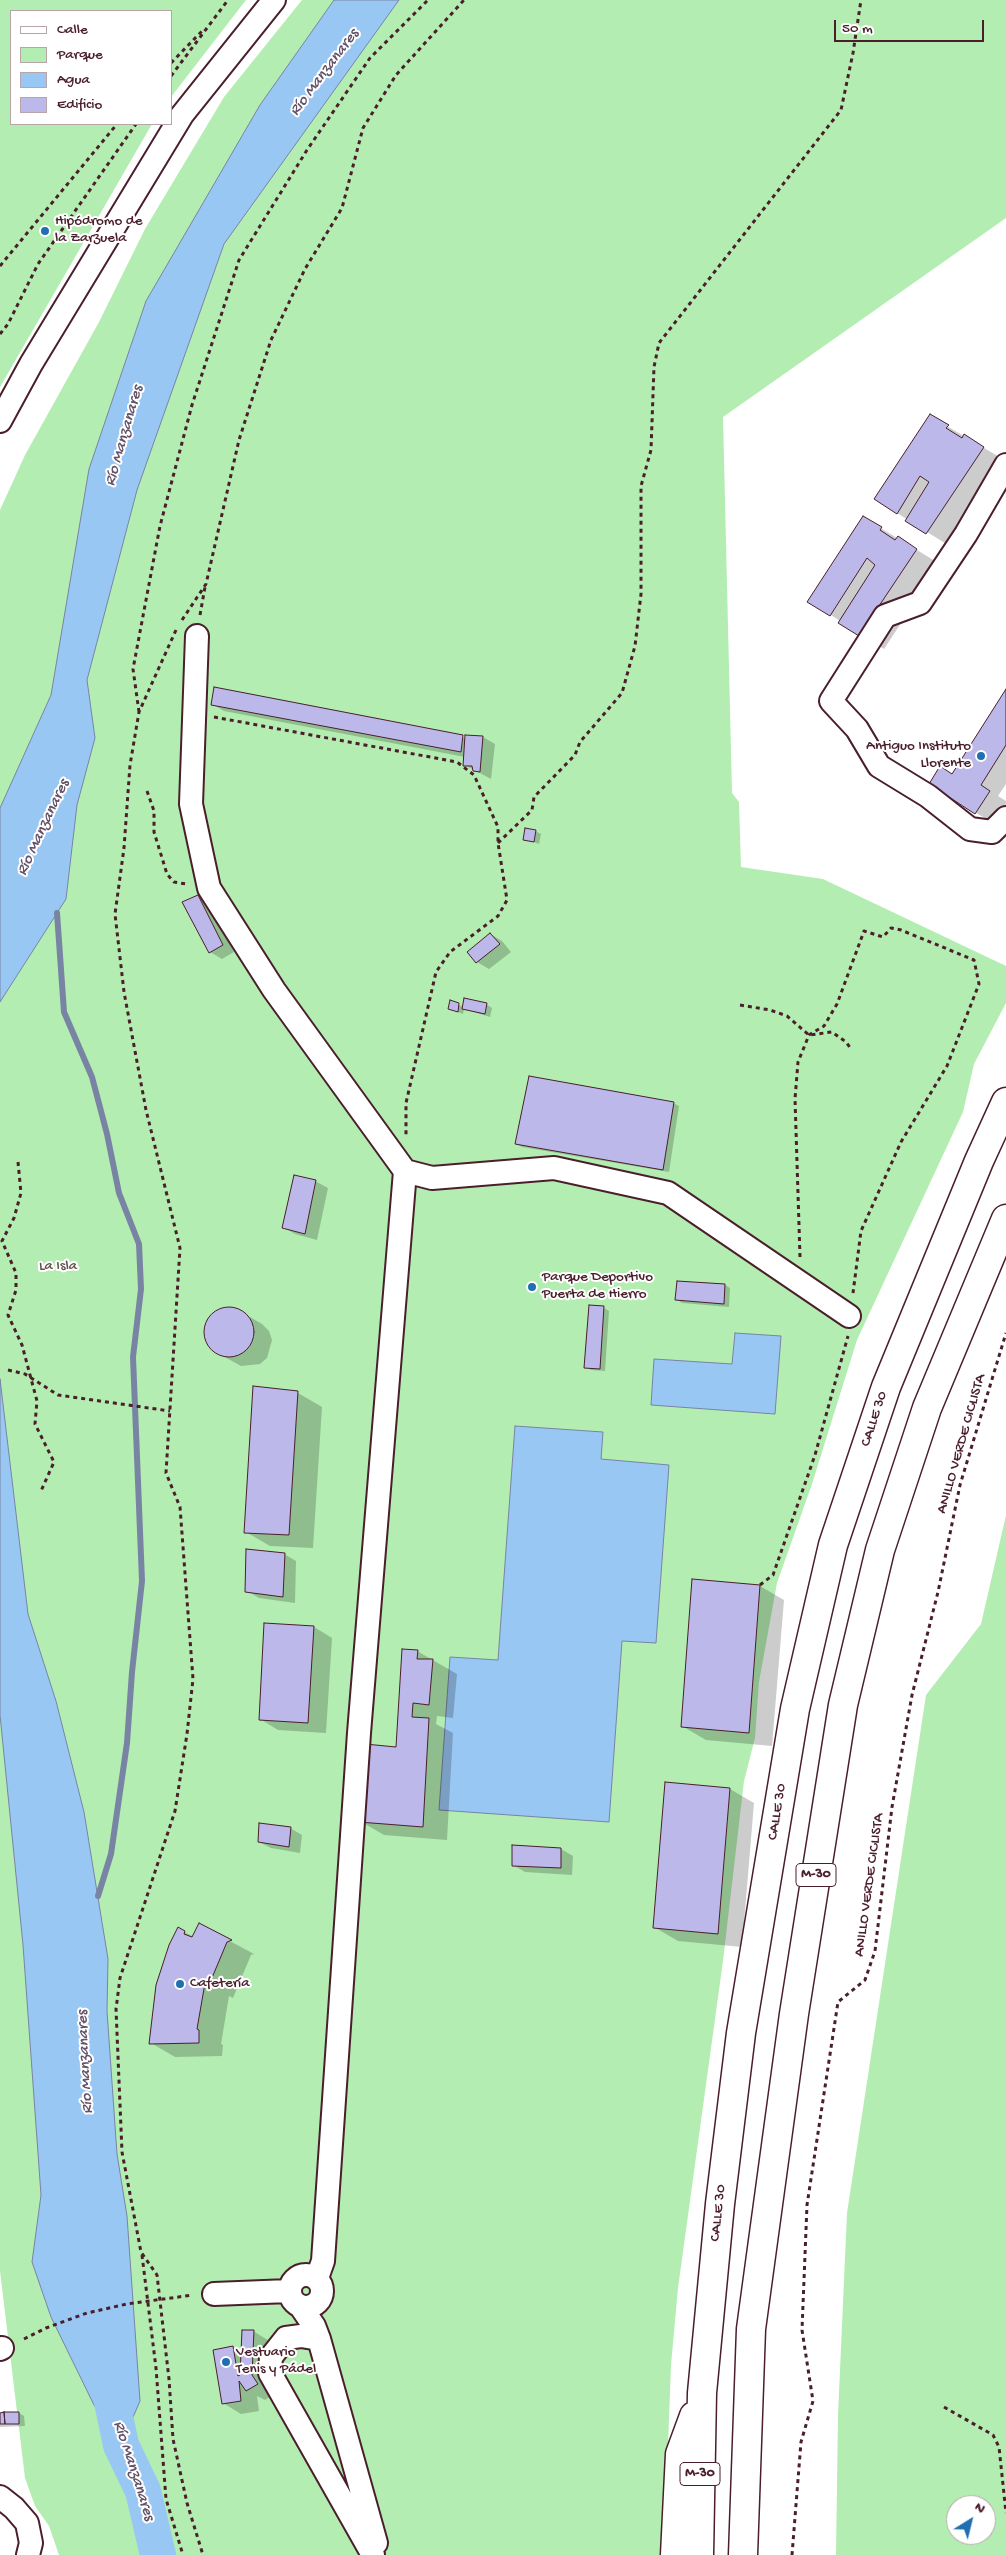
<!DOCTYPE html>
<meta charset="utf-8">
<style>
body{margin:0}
#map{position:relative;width:1006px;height:2555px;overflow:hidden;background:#fff;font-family:"Gochi Hand",sans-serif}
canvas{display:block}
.legend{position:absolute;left:10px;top:10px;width:162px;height:115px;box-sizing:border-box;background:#fff;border:1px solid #b7a5aa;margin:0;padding:6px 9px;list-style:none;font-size:15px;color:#4a1f2b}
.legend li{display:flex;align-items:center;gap:10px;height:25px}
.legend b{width:25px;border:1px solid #b7a5aa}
.north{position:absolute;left:946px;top:2495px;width:50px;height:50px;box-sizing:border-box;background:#fff;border:1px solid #b7a5aa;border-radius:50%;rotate:36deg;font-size:14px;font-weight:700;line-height:20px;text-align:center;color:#4a1f2b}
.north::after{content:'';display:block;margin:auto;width:18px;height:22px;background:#1f6fb2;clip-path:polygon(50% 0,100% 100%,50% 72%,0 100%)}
.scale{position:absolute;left:834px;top:20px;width:150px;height:22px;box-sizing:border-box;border:2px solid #4a1f2b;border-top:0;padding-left:6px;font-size:15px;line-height:18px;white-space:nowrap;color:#4a1f2b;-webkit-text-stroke:4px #fff;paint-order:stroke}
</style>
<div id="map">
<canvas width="1006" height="2555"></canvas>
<ul class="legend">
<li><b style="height:6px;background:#fff"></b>Calle</li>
<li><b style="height:14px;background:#b3edb2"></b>Parque</li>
<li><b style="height:14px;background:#99c7f4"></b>Agua</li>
<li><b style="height:14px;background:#bdb8ea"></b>Edificio</li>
</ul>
<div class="north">N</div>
<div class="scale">50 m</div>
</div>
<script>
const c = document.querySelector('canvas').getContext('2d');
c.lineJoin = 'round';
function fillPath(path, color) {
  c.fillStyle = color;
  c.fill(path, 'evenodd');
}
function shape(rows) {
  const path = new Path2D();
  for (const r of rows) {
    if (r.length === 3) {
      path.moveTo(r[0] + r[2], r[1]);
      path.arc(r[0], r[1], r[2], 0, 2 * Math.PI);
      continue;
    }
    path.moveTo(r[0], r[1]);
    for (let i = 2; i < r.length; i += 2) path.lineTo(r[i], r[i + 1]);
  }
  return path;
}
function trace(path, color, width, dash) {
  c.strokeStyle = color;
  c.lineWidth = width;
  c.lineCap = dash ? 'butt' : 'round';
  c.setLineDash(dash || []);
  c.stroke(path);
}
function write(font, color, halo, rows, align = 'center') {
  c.font = font + ' "Gochi Hand",sans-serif';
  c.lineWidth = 4;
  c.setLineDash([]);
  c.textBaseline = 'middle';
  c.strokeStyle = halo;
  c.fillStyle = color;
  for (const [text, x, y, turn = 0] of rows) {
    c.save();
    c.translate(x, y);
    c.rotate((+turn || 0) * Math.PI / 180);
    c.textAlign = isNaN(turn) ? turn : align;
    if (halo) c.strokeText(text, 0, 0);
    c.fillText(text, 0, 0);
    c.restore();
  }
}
const green = shape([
 [0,0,246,0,171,97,171,11,11,11,11,124,152,124,0,387],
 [302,0,1006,0,1006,218,723,417,732,793,739,802,741,867,823,879,1006,966,1006,1003,974,1064,963,1112,857,1340,812,1484,777,1583,759,1682,755,1738,744,1781,723,1961,678,2288,671,2365,664,2555,59,2555,49,2526,35,2506,25,2478,0,2271,0,510,25,455,99,322,145,229,224,97],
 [1006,1515,1006,2555,836,2555,838,2415,847,2213,926,1695,981,1624],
 [956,2505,986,2505,986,2535,956,2535]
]);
const water = shape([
 [334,0,399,0,224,244,137,490,87,680,95,738,77,805,66,899,0,1002,0,808,51,695,89,469,146,301,260,105,334,0],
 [735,1333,781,1336,775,1414,651,1405,654,1359,732,1364,735,1333],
 [0,1379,28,1614,56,1701,84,1812,108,1959,107,2011,117,2154,127,2216,140,2401,121,2445,94,2405,51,2317,32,2262,41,2195,23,1945,0,1715,0,1379],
 [515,1426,603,1432,601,1459,669,1465,656,1643,622,1641,609,1822,439,1810,450,1657,498,1660,515,1426]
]);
const shadow = shape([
 [930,416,1006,461,951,547,897,513],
 [864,518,940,564,884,649,809,601],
 [1006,691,1006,784,998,796,1006,801,1006,804,994,823,976,813,953,775],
 [212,704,466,738,483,737,495,744,491,779,465,765,465,757,224,711],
 [535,831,541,834,539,844,525,839],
 [198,896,210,903,234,952,222,959,210,952],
 [490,934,502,941,511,952,489,969,477,962,468,952],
 [451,1002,464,1007,486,1004,492,1008,490,1017,464,1009,463,1014,455,1011,449,1008],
 [673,1103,679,1106,669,1172,522,1147,516,1144],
 [315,1181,328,1188,317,1240,295,1234,283,1227],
 [725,1285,730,1288,729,1307,682,1303,676,1299],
 [225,1308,235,1309,243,1313,262,1324,269,1331,272,1340,267,1358,260,1364,241,1366,214,1351,208,1344,205,1335,205,1325,209,1317],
 [604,1308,609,1311,605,1371,591,1370,586,1367],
 [298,1393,322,1407,313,1548,270,1546,246,1532],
 [284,1554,296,1561,295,1603,259,1598,247,1591],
 [760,1586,784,1600,772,1746,706,1740,682,1726],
 [265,1624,314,1627,332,1638,326,1733,278,1730,260,1719],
 [417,1651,457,1674,453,1718,437,1716,436,1724,453,1733,447,1840,384,1835,360,1821,397,1748],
 [666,1784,730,1789,754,1803,742,1947,678,1941,654,1927],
 [290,1828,302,1835,300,1853,271,1848,259,1842],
 [513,1846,561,1849,573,1856,572,1875,525,1872,513,1865],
 [200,1925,254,1954,251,1955,233,1998,229,1996,221,2044,223,2045,222,2056,175,2057,151,2043,178,1929,194,1937],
 [253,2331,271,2342,275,2394,265,2400,257,2396,259,2411,241,2414,223,2403,233,2347,242,2353],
 [19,2413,24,2416,25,2426,0,2427,0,2414]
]);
const stream = shape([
 [57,913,64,1012,92,1077,107,1134,119,1193,139,1244,141,1289,133,1357,142,1581,132,1672,127,1743,111,1854,98,1896]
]);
const river = shape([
 [111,2397,121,2445,143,2491,158,2555]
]);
const building = shape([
 [930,414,949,425,946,428,962,438,964,434,984,447,926,534,905,521,929,482,920,476,897,514,874,499,930,414],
 [863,516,882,527,880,530,895,540,898,536,917,549,859,636,838,623,875,565,867,558,830,616,807,602,863,516],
 [214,687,463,735,461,752,211,705,214,687],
 [1006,689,1006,745,981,785,990,791,975,814,929,784,940,766,952,774,1006,689],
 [465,735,483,736,480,772,473,771,472,766,463,766,465,735],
 [525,828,536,830,534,842,523,840,525,828],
 [198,895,223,945,209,953,182,902,198,895],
 [490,933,500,944,476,963,467,952,490,933],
 [464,998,487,1003,485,1014,462,1009,464,998],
 [450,1000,459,1003,458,1012,448,1009,450,1000],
 [529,1076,674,1102,663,1170,515,1144,529,1076],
 [294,1175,316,1180,305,1234,282,1228,294,1175],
 [677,1281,725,1284,724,1304,675,1300,677,1281],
 [589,1305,604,1306,600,1369,584,1368,589,1305],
 [229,1332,25],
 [253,1386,298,1391,289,1535,244,1533,253,1386],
 [246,1549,285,1553,283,1597,245,1592,246,1549],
 [692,1579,760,1585,749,1733,681,1727,692,1579],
 [264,1623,314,1626,308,1723,259,1720,264,1623],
 [402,1649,418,1650,417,1659,433,1659,429,1705,413,1703,412,1717,429,1718,423,1827,359,1822,365,1744,396,1747,402,1649],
 [665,1782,730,1788,718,1934,653,1928,665,1782],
 [259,1823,291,1827,289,1847,258,1842,259,1823],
 [512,1845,561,1848,561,1868,512,1866,512,1845],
 [199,1923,232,1940,227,1942,209,1985,205,1983,197,2029,199,2030,199,2043,149,2044,156,1985,169,1945,178,1927,185,1931,184,1934,192,1937,199,1923],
 [242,2330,254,2330,252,2375,258,2384,246,2391,239,2381,241,2401,222,2404,213,2350,233,2346,238,2376,240,2375,242,2330],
 [4,2412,19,2412,19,2424,5,2424,4,2412],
 [4,2412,5,2424,0,2424,0,2413,4,2412]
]);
const path = shape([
 [171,63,204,29],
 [171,76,228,0],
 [0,266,117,124],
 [0,334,8,324,38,264,136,124],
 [200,615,205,587],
 [182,620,206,584,239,440,271,340,305,269,342,208,363,128,396,75,464,0],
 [176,630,139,712,130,765,124,848,115,914,124,992,146,1110,180,1248,166,1473,180,1507,193,1679,187,1734,175,1811,120,1978,116,2009,122,2152,141,2252,157,2275,169,2379,173,2439,187,2503,203,2555],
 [139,712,133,669,160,526,192,405,239,260,307,150,370,58,428,0],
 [214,717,457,762,474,775,498,827,498,843,507,900,498,916,450,952,436,972,406,1103,406,1135],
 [147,791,154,811,154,832,167,874,174,882,186,884],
 [498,843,532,810,534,797,575,755,580,742,622,693,635,646,641,594,641,486,651,450,654,367,659,343,841,110,853,53,861,0],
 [740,1005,770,1010,787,1016,809,1035,832,1032,846,1042,851,1049],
 [18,1162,21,1193,14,1218,2,1241,16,1273,16,1290,8,1315,22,1345,37,1401,35,1424,54,1462,41,1491],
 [800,1257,795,1099,798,1062,809,1035,824,1026,837,1004,864,931,883,937,891,928,901,930,974,960,979,984,947,1066,901,1142,861,1231,853,1293],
 [8,1370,25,1374,58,1395,170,1411],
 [760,1585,773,1575,815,1455,848,1336],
 [142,2255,156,2368,166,2499,183,2555],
 [944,2407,993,2435,999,2447,1006,2513],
 [792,2555,801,2442,813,2401,802,2330,807,2205,838,2002,865,1980,875,1951,892,1807,912,1695,938,1592,960,1485,1006,1333]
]);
const minor = shape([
 [0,421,31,364,182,115,274,0],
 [1006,465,966,534,920,603,885,616,831,701,857,729,879,766,928,796,970,829,992,832,1006,818],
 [197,636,191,804,209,888,274,990,405,1171],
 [306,2291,16],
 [317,2278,323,2261,359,1733,405,1171,432,1178,554,1168,668,1193,849,1316],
 [214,2294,289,2291],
 [301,2307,314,2326,319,2339,301,2336,286,2338,271,2357,270,2373,373,2555],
 [319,2339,376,2543],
 [0,2349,2,2348],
 [0,2497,14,2508,27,2523,31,2543,28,2555]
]);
const highway = shape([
 [675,2555,680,2454,694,2416],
 [699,2555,702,2393,720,2204,741,2033,795,1709,833,1545,886,1387,979,1161,1006,1102],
 [743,2555,751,2329,794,2014,843,1705,880,1550,927,1408,1006,1219]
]);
const pathBridge = shape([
 [24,2339,46,2328,87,2313,127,2304,193,2295]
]);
const markers = [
 [45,231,5,"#1f6fb2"],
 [981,756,5,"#1f6fb2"],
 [532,1287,5,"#1f6fb2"],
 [180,1984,5,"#1f6fb2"],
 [226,2362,5,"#1f6fb2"]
];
const shields = [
 [816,1875,40],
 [700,2474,40]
];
const shieldNames = [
 ["M-30",816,1875],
 ["M-30",700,2474]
];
const poiNames = [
 ["Hipódromo de",55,222],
 ["la Zarzuela",55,239],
 ["Antiguo Instituto",971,747,"right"],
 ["Llorente",971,764,"right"],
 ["Parque Deportivo",542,1278],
 ["Puerta de Hierro",542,1295],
 ["Cafetería",190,1984],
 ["Vestuario",236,2353],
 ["Tenis y Pádel",236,2370]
];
const parkNames = [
 ["La Isla",58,1267]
];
const streetNames = [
 ["CALLE 30",875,1419,-72],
 ["ANILLO VERDE CICLISTA",962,1444,-74],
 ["CALLE 30",778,1812,-81],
 ["ANILLO VERDE CICLISTA",870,1885,-82],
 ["CALLE 30",719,2213,-84]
];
const waterNames = [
 ["Río Manzanares",325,73,-53],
 ["Río Manzanares",125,436,-74],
 ["Río Manzanares",44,828,-65],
 ["Río Manzanares",86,2062,-93],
 ["Río Manzanares",133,2471,72]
];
fillPath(green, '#b3edb2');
fillPath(water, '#99c7f4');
trace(water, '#7984a4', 1);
fillPath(shadow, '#0003');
trace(stream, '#7984a4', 6);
trace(river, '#99c7f4', 36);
fillPath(building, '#bdb8ea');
trace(building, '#4a1f2b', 1);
trace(minor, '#4a1f2b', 26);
trace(highway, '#4a1f2b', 31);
trace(path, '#4a1f2b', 3, [4, 4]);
trace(minor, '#fff', 22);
trace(highway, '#fff', 28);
trace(pathBridge, '#4a1f2b', 3, [4, 4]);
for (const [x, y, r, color] of markers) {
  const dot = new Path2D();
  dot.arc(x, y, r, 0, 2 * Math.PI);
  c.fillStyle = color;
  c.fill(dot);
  trace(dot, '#fff', 2);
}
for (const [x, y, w] of shields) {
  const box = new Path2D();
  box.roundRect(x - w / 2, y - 11.5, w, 23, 4);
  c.fillStyle = '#fff';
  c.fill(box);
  trace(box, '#4a1f2b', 1);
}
write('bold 14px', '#4a1f2b', null, shieldNames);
write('15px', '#4a1f2b', '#fff', poiNames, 'left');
write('15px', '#64524d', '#fff', parkNames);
write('15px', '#4a1f2b', '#fff', streetNames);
write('italic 16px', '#625167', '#fff', waterNames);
</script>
